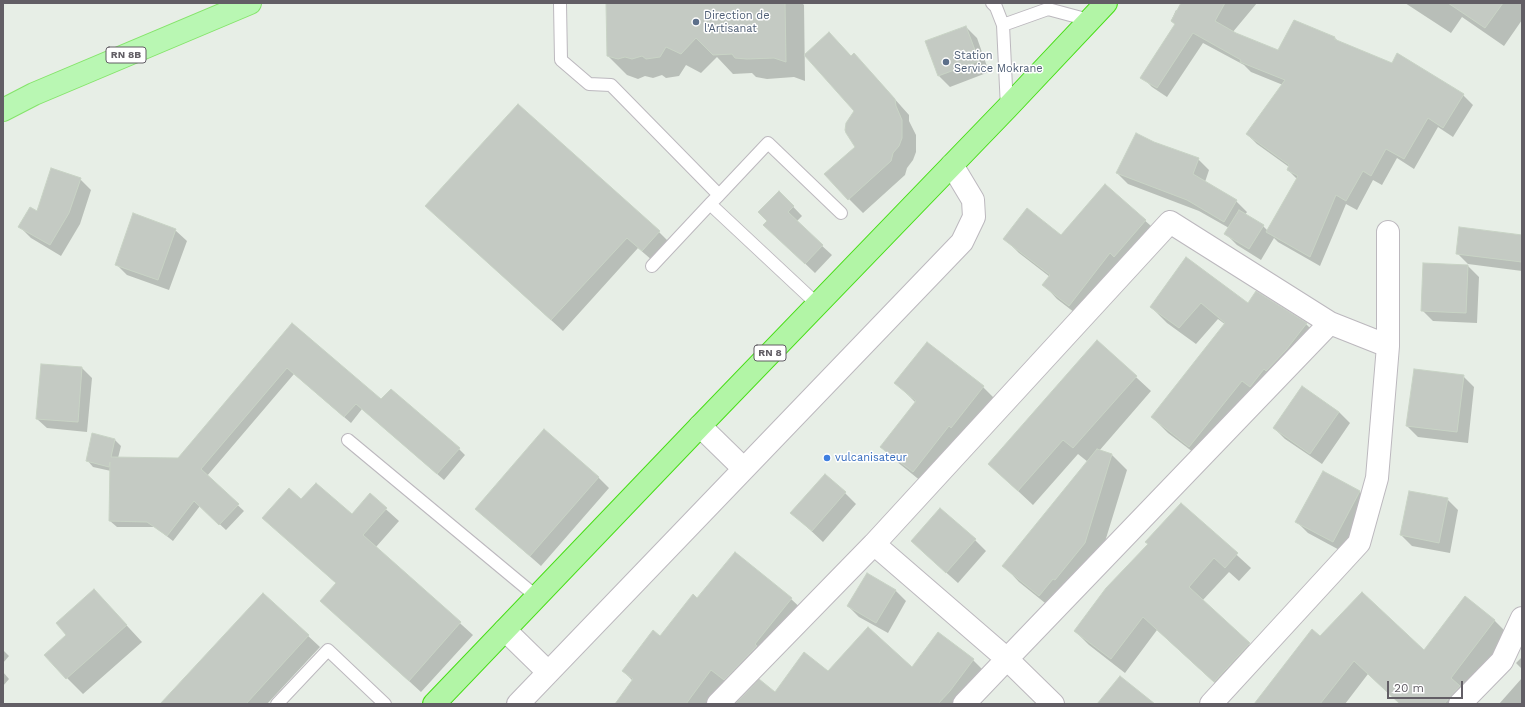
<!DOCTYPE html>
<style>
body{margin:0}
#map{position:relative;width:1525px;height:707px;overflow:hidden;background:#e7eee6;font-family:"Work Sans",sans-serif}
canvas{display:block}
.frame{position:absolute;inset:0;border:4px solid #625e65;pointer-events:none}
.scale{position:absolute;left:1387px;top:681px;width:76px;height:18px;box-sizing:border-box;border:2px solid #625e65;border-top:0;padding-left:5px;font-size:12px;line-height:14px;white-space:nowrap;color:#625e65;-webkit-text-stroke:3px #fff;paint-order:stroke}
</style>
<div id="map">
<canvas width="1525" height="707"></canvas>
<div class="frame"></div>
<div class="scale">20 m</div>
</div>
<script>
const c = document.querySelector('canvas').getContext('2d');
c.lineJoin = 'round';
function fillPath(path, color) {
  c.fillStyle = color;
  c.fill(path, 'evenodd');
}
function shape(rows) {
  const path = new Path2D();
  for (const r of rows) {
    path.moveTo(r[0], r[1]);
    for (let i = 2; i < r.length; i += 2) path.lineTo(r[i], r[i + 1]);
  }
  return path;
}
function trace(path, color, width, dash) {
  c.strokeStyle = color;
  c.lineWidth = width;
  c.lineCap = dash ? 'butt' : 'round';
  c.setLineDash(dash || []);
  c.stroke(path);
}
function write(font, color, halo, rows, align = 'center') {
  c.font = font + ' "Work Sans",sans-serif';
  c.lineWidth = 3;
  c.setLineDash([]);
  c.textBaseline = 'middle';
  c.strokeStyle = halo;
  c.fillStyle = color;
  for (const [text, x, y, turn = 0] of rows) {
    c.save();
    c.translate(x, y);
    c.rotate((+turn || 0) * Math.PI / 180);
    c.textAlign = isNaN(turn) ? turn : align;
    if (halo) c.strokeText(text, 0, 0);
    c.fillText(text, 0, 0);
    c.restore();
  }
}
const shadow = shape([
 [607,3,802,3,804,5,805,81,794,77,767,79,756,77,752,73,733,74,717,57,701,73,686,65,679,76,666,78,662,75,653,78,645,76,638,79,627,75,608,56],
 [1189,3,1257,3,1232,33,1278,51,1294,21,1335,38,1340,43,1392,64,1398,54,1463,95,1473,105,1453,137,1438,127,1414,169,1397,158,1382,185,1373,180,1357,210,1346,204,1320,266,1278,242,1274,238,1261,260,1237,245,1226,234,1229,228,1199,211,1128,184,1117,173,1153,143,1198,159,1209,170,1205,182,1236,201,1247,212,1245,215,1263,226,1268,231,1297,179,1288,170,1289,167,1257,144,1247,134,1283,85,1251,72,1244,65,1203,43,1167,97,1152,87,1142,77,1176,25,1171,21,1176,10,1184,13],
 [1405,3,1522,3,1522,20,1504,46,1462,17,1451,33],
 [966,27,977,38,989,72,950,87,939,76],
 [829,33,851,56,868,69,909,115,909,121,916,135,916,152,913,160,907,168,905,175,863,213,849,199,856,147,856,111],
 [80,179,91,190,80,224,61,256,31,238,20,227],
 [1105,185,1160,234,1083,319,1057,299,1044,285,1050,277,1019,253,1005,239,1061,236],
 [779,192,802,216,796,222,832,255,815,273,774,234,769,221],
 [426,206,659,232,670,243,653,261,638,248,563,331],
 [175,230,187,241,169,290,127,275,116,264],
 [1522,236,1522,271,1468,264,1457,253],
 [1187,259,1248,304,1257,293,1306,324,1322,340,1206,462,1168,433,1152,417,1226,325,1218,319,1196,344,1167,323,1151,307],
 [1424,264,1468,266,1479,277,1477,323,1433,321,1422,310],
 [293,324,381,401,459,449,465,455,444,480,362,409,351,423,294,374,207,476,244,511,226,530,200,506,173,541,155,527,117,527,110,521,111,471,93,467,87,460,115,440,121,446,118,458,178,459],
 [1097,341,1151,391,1099,451,1111,454,1127,470,1100,558,1055,611,1019,582,1004,566,1088,462,1078,454,1033,505,989,464],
 [41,365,82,368,92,378,87,432,47,428,37,419],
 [1463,376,1474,387,1468,443,1418,437,1407,426],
 [896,383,983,387,997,401,927,486,896,461,882,447,916,403],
 [1339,412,1350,423,1322,464,1285,439,1274,428],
 [1324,472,1360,492,1371,503,1345,553,1308,533,1297,522],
 [598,477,609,488,541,566,476,509],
 [845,493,856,504,823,542,792,513],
 [370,495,399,521,376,547,473,635,421,692,321,601,337,584,264,518,301,500,352,516],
 [1447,499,1458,510,1450,553,1412,546,1401,535],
 [1181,504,1251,568,1239,581,1229,572,1202,601,1263,657,1228,695,1157,630,1125,673,1089,645,1075,631,1149,544],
 [975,540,986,551,958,583,923,552],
 [94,590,142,642,83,694,67,678,68,635],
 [895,590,906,601,888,633,859,617,848,606],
 [263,594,320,647,267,704,161,704],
 [1465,598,1495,621,1508,634,1470,704,1400,704,1368,674,1345,704,1255,704,1320,637,1424,651],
 [791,599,806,613,711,704,616,704,633,681,623,671,660,637],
 [3,650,9,656,3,663],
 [1522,657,1522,669,1516,663],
 [973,660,985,672,962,704,737,704,775,693,829,672,912,669],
 [3,672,9,679,3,686],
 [1522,678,1522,704,1499,704]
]);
const building = shape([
 [606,3,785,3,786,62,774,58,747,59,735,58,732,54,713,55,696,38,681,54,666,47,660,57,646,59,642,56,632,59,625,57,618,59,607,56,606,3],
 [1181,3,1225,3,1215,21,1236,33,1278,50,1294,20,1335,37,1334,39,1392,63,1397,53,1464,94,1443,128,1428,118,1404,159,1386,149,1371,176,1363,171,1346,201,1336,195,1310,257,1266,232,1298,176,1287,170,1289,165,1246,134,1285,80,1240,62,1241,60,1193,33,1157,88,1140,78,1175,24,1171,21,1181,3],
 [1448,3,1503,3,1485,28,1448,3],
 [966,26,979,61,938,76,925,41,966,26],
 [829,32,851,56,854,53,895,99,896,106,902,120,902,138,899,146,893,153,891,161,848,200,824,174,855,147,846,133,845,130,846,123,854,111,804,55,829,32],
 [518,104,660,231,642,251,627,238,551,320,425,206,518,104],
 [1136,133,1154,142,1199,158,1193,174,1237,200,1224,222,1187,200,1116,173,1136,133],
 [51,168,81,178,69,213,50,245,18,227,30,207,37,211,51,168],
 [1105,184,1146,220,1114,257,1110,253,1069,306,1042,285,1050,275,1003,239,1027,208,1061,235,1105,184],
 [779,191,794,206,788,212,823,245,805,264,763,225,767,221,758,212,779,191],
 [1239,210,1264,225,1249,249,1224,234,1239,210],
 [133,213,176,229,158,280,115,265,133,213],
 [1459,227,1522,235,1522,262,1456,254,1459,227],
 [1186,257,1248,303,1256,291,1307,323,1286,350,1266,371,1264,369,1250,387,1242,381,1189,447,1151,417,1225,323,1201,303,1179,328,1150,307,1186,257],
 [1423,263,1468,265,1466,313,1421,311,1423,263],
 [292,323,381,399,391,389,460,448,437,474,356,404,344,417,287,368,201,469,239,504,219,525,194,501,167,536,147,522,109,521,110,462,109,467,86,461,92,433,115,439,111,457,178,458,292,323],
 [1097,340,1137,376,1073,448,1063,440,1018,491,988,464,1097,340],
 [927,342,984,386,951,428,949,426,913,472,880,447,916,401,894,383,927,342],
 [41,364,82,367,78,422,36,419,41,364],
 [1414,369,1464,375,1457,432,1406,426,1414,369],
 [1302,386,1339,412,1310,454,1273,428,1302,386],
 [544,429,599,477,530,556,475,509,544,429],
 [1097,449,1112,454,1085,543,1055,580,1053,579,1039,596,1002,566,1097,449],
 [1323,471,1360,491,1333,542,1295,522,1323,471],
 [825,474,846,492,812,531,790,513,825,474],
 [316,483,352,514,370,493,387,508,363,535,461,622,409,681,320,601,336,583,262,518,289,488,301,499,316,483],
 [1409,491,1448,498,1439,543,1400,535,1409,491],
 [1181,503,1238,553,1225,568,1214,558,1189,587,1250,643,1214,682,1143,617,1111,659,1074,631,1106,588,1148,544,1145,542,1181,503],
 [940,508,976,539,946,573,911,541,940,508],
 [735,552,792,598,755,644,757,646,724,680,711,670,686,704,615,704,633,679,622,671,653,630,660,636,693,594,697,598,735,552],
 [867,573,896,590,876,623,847,606,867,573],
 [94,589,127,625,66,679,44,655,66,635,56,623,94,589],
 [1362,592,1424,650,1465,596,1495,620,1451,678,1460,686,1444,704,1400,704,1354,661,1320,704,1254,704,1312,629,1320,636,1362,592],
 [263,593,309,635,246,704,160,704,263,593],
 [868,627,912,667,938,632,974,659,950,691,938,704,735,704,759,679,775,692,804,652,828,671,868,627],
 [1120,676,1155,704,1097,704,1120,676]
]);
const service = shape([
 [992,3,996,7,1003,25,1048,9,1089,20],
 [560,4,561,60,589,84,611,85,719,195,710,204,817,304],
 [1003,25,1007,108],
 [719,195,768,143,841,213],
 [652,266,710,204],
 [348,440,537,597],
 [277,704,328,650,385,704]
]);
const minor = shape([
 [1330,323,1388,346],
 [700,426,743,468],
 [874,544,1007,659,964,704],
 [505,630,548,672],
 [518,704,962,242,974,217,973,200,952,165],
 [718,704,874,544,1170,222,1330,323,1007,659,1053,704],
 [1211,704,1359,543,1377,478,1388,346,1388,232],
 [1460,704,1502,661,1522,618]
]);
const primary = shape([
 [3,110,34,94,250,3]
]);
const trunk = shape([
 [434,704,700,426,1007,108,1106,3]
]);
const markers = [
 [696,22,4,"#5c6f8a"],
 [946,62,4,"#5c6f8a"],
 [827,458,4,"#3f7fe0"]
];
const shields = [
 [126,55,40],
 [770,353,32]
];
const shieldNames = [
 ["RN 8B",126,55],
 ["RN 8",770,353]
];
const serviceNames = [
 ["Direction de",704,16],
 ["l'Artisanat",704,29],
 ["Station",954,56],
 ["Service Mokrane",954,69]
];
const shopNames = [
 ["vulcanisateur",835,458]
];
fillPath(shadow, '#0003');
fillPath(building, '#c4cac3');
trace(building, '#c8d3c5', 1);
trace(service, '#bcb8be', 14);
trace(minor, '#bcb8be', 24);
trace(primary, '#84e46a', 24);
trace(trunk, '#48de17', 24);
trace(service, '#fff', 12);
trace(minor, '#fff', 22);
trace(primary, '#b9f7b3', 22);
trace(trunk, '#b2f5a6', 22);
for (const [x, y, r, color] of markers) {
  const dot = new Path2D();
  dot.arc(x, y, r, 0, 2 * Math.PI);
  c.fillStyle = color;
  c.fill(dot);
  trace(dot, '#fff', 1.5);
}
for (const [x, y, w] of shields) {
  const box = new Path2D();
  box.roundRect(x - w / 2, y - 8, w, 16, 3);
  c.fillStyle = '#fff';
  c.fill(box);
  trace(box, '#625e65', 1);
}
write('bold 10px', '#625e65', null, shieldNames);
write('11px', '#4e5e75', '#fff', serviceNames, 'left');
write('11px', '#366cbe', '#fff', shopNames, 'left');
</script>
